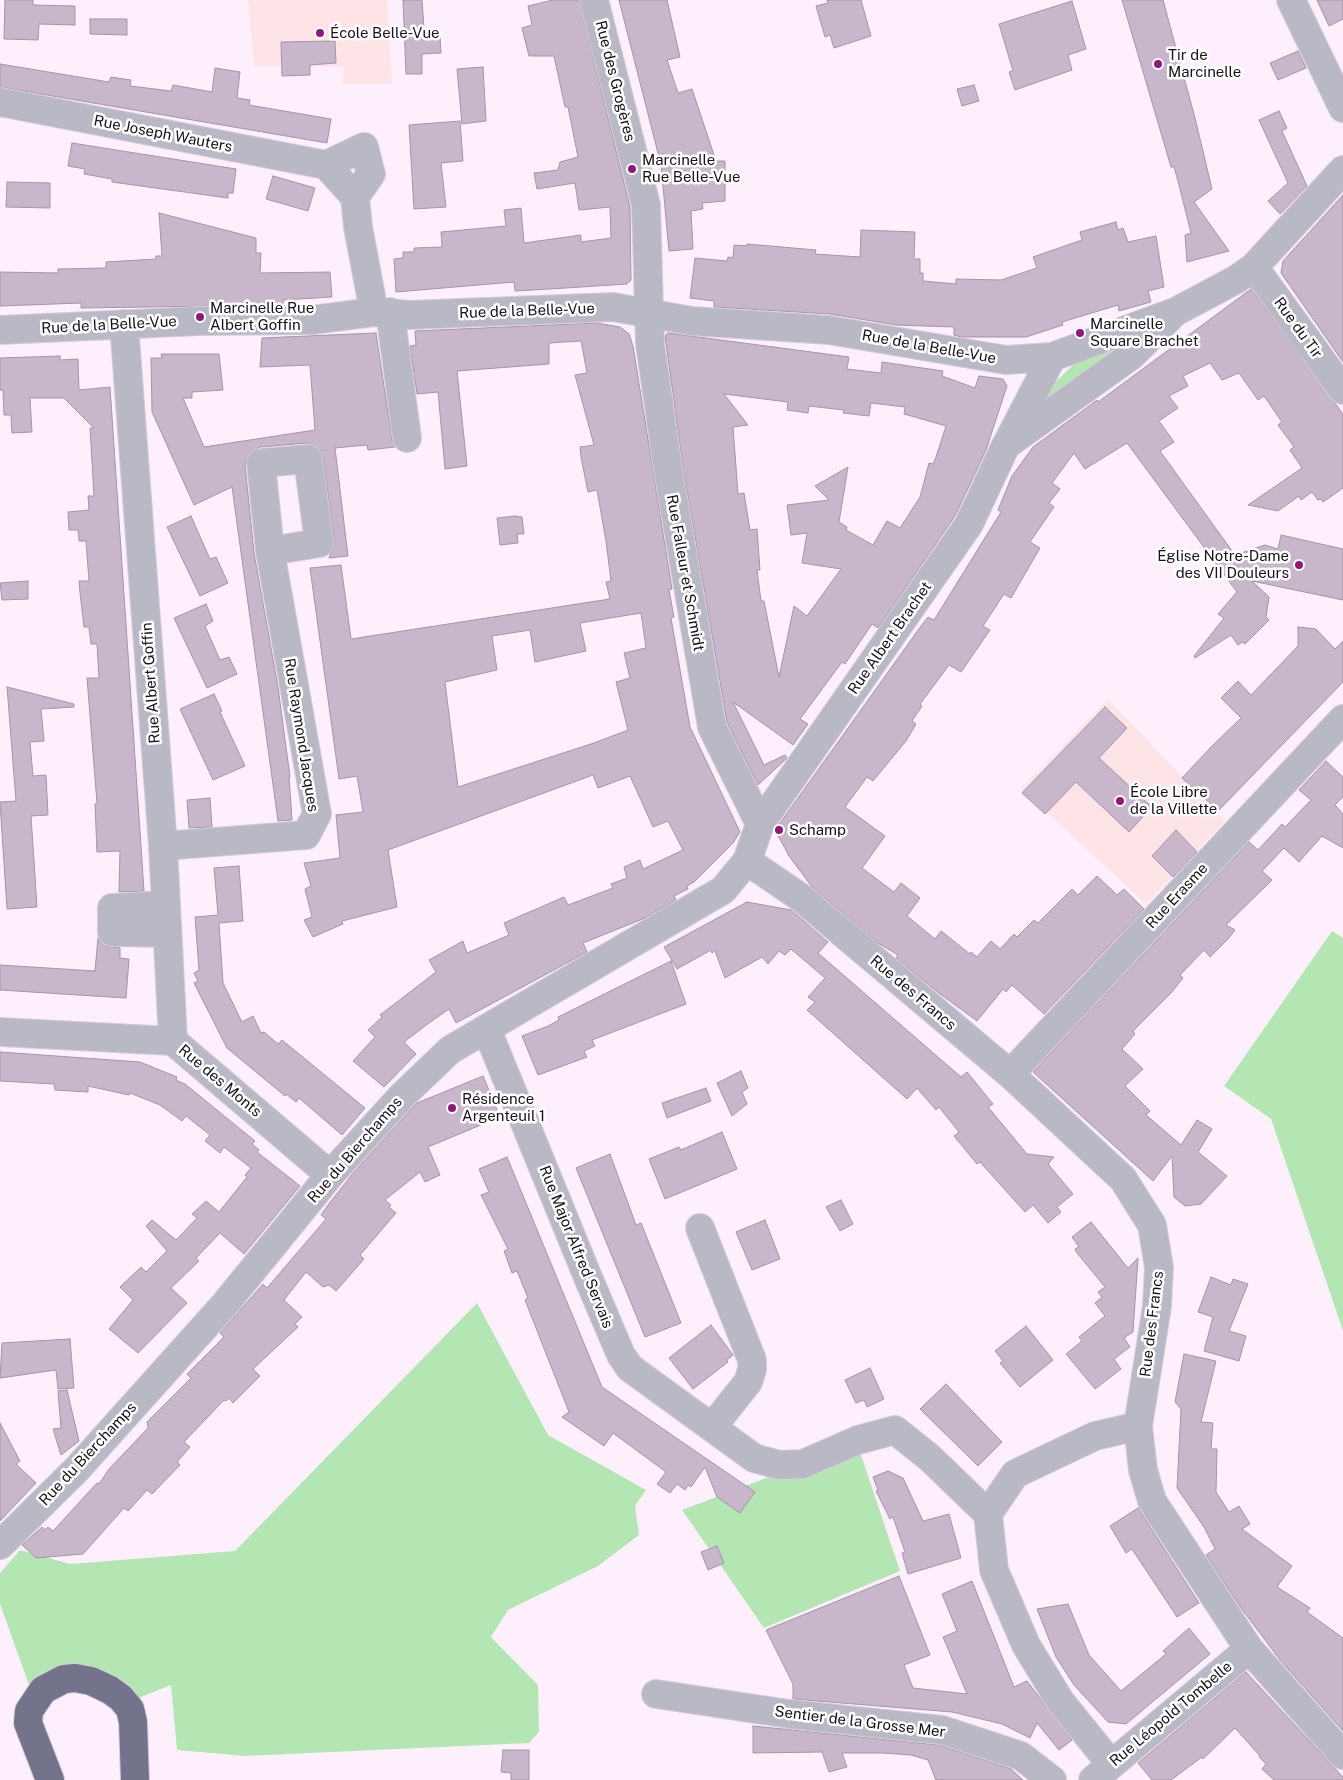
<!DOCTYPE html>
<meta charset="utf-8">
<style>
body{margin:0}
canvas{display:block;background:#fdf0fc}
</style>
<canvas width="1343" height="1780"></canvas>
<script>
const c = document.querySelector('canvas').getContext('2d');
c.lineJoin = 'round';
function fillPath(path, color) {
  c.fillStyle = color;
  c.fill(path, 'evenodd');
}
function shape(rows) {
  const path = new Path2D();
  for (const r of rows) {
    path.moveTo(r[0], r[1]);
    for (let i = 2; i < r.length; i += 2) path.lineTo(r[i], r[i + 1]);
  }
  return path;
}
function trace(path, color, width, dash) {
  c.strokeStyle = color;
  c.lineWidth = width;
  c.lineCap = dash ? 'butt' : 'round';
  c.setLineDash(dash || []);
  c.stroke(path);
}
function write(font, color, halo, rows, align = 'center') {
  c.font = font + ' "Public Sans",sans-serif';
  c.lineWidth = 5;
  c.setLineDash([]);
  c.textBaseline = 'middle';
  c.strokeStyle = halo;
  c.fillStyle = color;
  for (const [text, x, y, turn = 0] of rows) {
    c.save();
    c.translate(x, y);
    c.rotate((+turn || 0) * Math.PI / 180);
    c.textAlign = isNaN(turn) ? turn : align;
    if (halo) c.strokeText(text, 0, 0);
    c.fillText(text, 0, 0);
    c.restore();
  }
}
const education = shape([
 [248,0,387,0,392,84,342,84,344,67,254,66],
 [1108,699,1225,821,1146,904,1021,789]
]);
const green = shape([
 [1130,345,1047,408,1037,400,1077,361,1096,352],
 [1332,931,1343,938,1343,1331,1271,1119,1224,1086],
 [477,1303,548,1435,646,1490,635,1506,639,1535,598,1566,508,1610,491,1637,538,1685,539,1732,529,1743,245,1756,177,1750,171,1685,136,1699,98,1668,55,1668,30,1688,0,1604,0,1573,20,1550,70,1564,235,1551],
 [860,1452,900,1571,764,1628,682,1510,803,1464]
]);
const building = shape([
 [5,0,33,0,33,5,75,6,75,25,39,24,38,40,4,39,5,0],
 [403,0,422,0,424,29,434,37,440,37,441,53,422,54,422,74,406,74,403,0],
 [553,0,579,0,630,207,631,280,627,284,566,288,515,291,514,282,396,292,394,259,403,258,403,252,414,252,414,248,442,247,441,232,506,226,504,210,521,208,524,243,581,235,581,242,611,238,610,207,579,210,575,183,537,189,534,173,558,170,560,162,578,157,568,107,565,107,554,56,529,56,522,28,532,25,528,6,553,0],
 [619,0,667,0,680,57,667,60,678,93,692,89,716,161,725,161,725,201,702,203,703,209,691,211,693,249,669,251,661,165,619,0],
 [827,0,861,0,871,36,834,48,830,35,825,37,816,6,828,3,827,0],
 [1122,0,1163,0,1195,118,1212,189,1194,202,1229,251,1187,262,1185,235,1191,233,1178,181,1174,167,1171,167,1122,0],
 [1317,0,1343,0,1343,19,1329,26,1317,0],
 [1072,1,1086,49,1068,55,1072,70,1015,90,1009,72,1013,71,999,24,1072,1],
 [90,19,127,19,127,35,90,34,90,19],
 [335,41,336,63,310,65,310,75,282,76,281,42,335,41],
 [1298,51,1306,68,1278,80,1270,63,1298,51],
 [0,64,109,82,111,77,131,80,130,86,171,91,173,85,212,92,215,68,240,72,237,98,250,100,249,105,331,119,327,143,0,87,0,64],
 [483,67,486,121,462,124,457,69,483,67],
 [974,85,979,101,962,106,957,89,974,85],
 [1279,111,1287,128,1282,131,1307,186,1280,214,1268,201,1288,183,1259,120,1279,111],
 [460,121,463,161,441,163,446,207,414,209,409,125,460,121],
 [72,143,236,169,233,193,228,193,228,198,112,182,112,179,84,174,85,169,68,166,72,143],
 [273,176,315,188,308,211,266,199,273,176],
 [7,182,50,183,50,208,6,207,7,182],
 [1343,195,1343,362,1281,273,1283,261,1343,195],
 [159,213,256,238,256,253,261,253,260,273,330,272,332,297,283,300,283,305,81,308,81,303,0,306,0,272,58,273,58,269,106,268,106,262,156,259,156,256,162,256,159,213],
 [1116,222,1118,230,1123,228,1128,242,1156,236,1164,287,1148,291,1151,302,1119,311,1118,305,1062,322,1063,325,1026,337,961,337,954,335,954,327,896,325,830,314,714,307,714,301,690,298,695,258,727,261,728,257,733,258,734,245,746,246,747,244,816,250,815,254,860,257,861,230,915,232,914,259,920,259,920,273,923,273,923,281,956,284,956,279,1001,280,1037,268,1033,257,1082,240,1080,232,1116,222],
 [1251,289,1343,414,1343,488,1323,502,1321,499,1318,500,1312,492,1301,500,1299,496,1278,511,1248,505,1302,468,1290,450,1294,447,1278,425,1282,422,1264,396,1258,400,1239,373,1222,380,1210,363,1183,376,1188,386,1169,396,1178,408,1159,421,1174,442,1160,451,1235,555,1265,545,1278,549,1281,535,1343,549,1343,600,1252,581,1269,597,1266,617,1269,620,1245,644,1242,642,1238,645,1231,635,1195,658,1194,656,1224,618,1218,614,1237,592,1127,443,1085,469,1074,453,1052,483,1060,489,1049,503,1054,507,1030,542,1040,548,1011,598,1004,594,983,626,990,630,961,672,949,665,920,704,922,706,912,721,916,724,906,741,873,781,867,777,845,807,885,836,862,868,894,892,901,883,920,898,907,916,935,939,941,931,970,954,971,952,977,957,991,941,1000,949,1014,934,1017,937,1034,920,1038,923,1072,889,1078,895,1097,876,1117,895,1124,889,1144,909,1044,1014,1012,985,1006,992,1003,989,977,1021,936,991,896,958,898,955,878,943,812,887,789,856,775,830,921,626,928,617,934,620,1001,512,998,510,1012,476,1033,447,1097,400,1098,402,1251,289],
 [597,323,620,327,629,334,633,346,672,589,669,590,674,617,671,618,690,727,740,832,733,843,694,882,687,886,688,889,674,896,676,900,645,918,583,943,587,952,456,1023,449,1009,429,1023,404,1042,416,1054,384,1087,353,1061,375,1037,368,1030,382,1017,380,1015,436,972,429,960,463,941,467,953,509,935,504,923,564,897,568,905,613,888,611,884,627,878,624,867,640,860,643,869,683,850,668,821,653,827,630,776,598,788,593,775,388,850,397,907,342,921,343,924,313,937,304,920,312,917,305,889,311,886,304,863,340,858,336,815,363,812,357,776,339,779,310,568,341,565,351,639,610,599,606,582,611,581,606,541,597,490,588,492,581,457,580,447,594,445,575,375,587,373,581,341,549,343,549,364,457,371,467,466,445,469,438,392,417,394,410,346,416,345,415,331,597,323],
 [641,613,646,648,624,653,630,678,616,682,628,730,594,743,458,787,445,682,497,670,492,636,530,630,535,662,586,651,580,623,641,613],
 [376,333,392,440,395,447,368,450,367,445,335,448,348,556,329,558,334,541,323,457,320,449,307,443,260,447,252,451,247,457,245,465,254,553,278,687,290,777,289,777,292,820,278,821,232,487,194,505,152,412,151,358,162,358,161,354,219,354,223,390,192,392,192,398,183,398,204,447,315,430,310,365,260,367,262,338,376,333],
 [668,333,849,357,847,369,881,373,882,362,943,371,942,376,975,388,979,376,1003,379,1007,386,986,450,955,516,878,628,872,624,845,664,842,662,800,719,808,724,793,745,733,702,764,765,785,755,787,758,758,785,727,722,683,467,666,343,665,336,668,333],
 [724,394,788,402,787,410,808,413,809,406,844,410,843,413,869,416,871,403,905,407,904,414,946,426,936,457,933,464,929,463,920,497,900,528,887,521,873,545,846,530,847,527,839,522,848,467,815,486,829,500,787,505,791,535,807,533,802,563,841,569,807,616,794,606,779,677,764,601,761,601,757,570,760,570,757,529,750,530,744,493,738,494,733,427,748,425,724,394],
 [60,356,60,360,78,359,79,390,110,387,144,891,119,892,120,851,97,852,95,804,97,803,87,678,99,678,97,644,91,644,89,627,84,627,80,593,79,581,89,581,86,541,79,541,78,530,69,530,68,512,89,510,88,496,94,496,90,428,94,428,64,398,30,398,32,432,12,433,11,415,4,415,3,390,0,390,0,358,60,356],
 [191,516,210,559,216,557,228,583,200,596,167,527,191,516],
 [515,516,522,517,524,534,517,534,518,543,500,545,497,518,515,516],
 [28,581,28,599,2,600,0,583,28,581],
 [206,604,213,621,205,626,220,660,229,657,237,674,207,688,174,618,206,604],
 [1298,627,1316,629,1335,649,1343,641,1343,682,1218,811,1182,778,1212,746,1241,718,1221,698,1238,681,1251,695,1298,646,1298,627],
 [7,687,74,704,74,707,41,709,44,741,30,742,33,776,46,775,48,815,31,816,37,907,7,909,0,802,16,801,7,687],
 [214,694,222,711,220,712,245,766,213,780,180,709,214,694],
 [1105,707,1127,728,1099,758,1152,807,1129,832,1076,782,1045,814,1022,793,1105,707],
 [1326,761,1343,777,1343,797,1335,805,1343,814,1343,848,1322,836,1299,862,1284,848,1262,871,1272,880,1226,925,1235,930,1228,939,1210,957,1204,950,1180,975,1183,978,1171,993,1133,1031,1135,1034,1122,1049,1143,1069,1125,1086,1150,1111,1146,1115,1181,1145,1197,1120,1212,1129,1198,1152,1227,1176,1201,1204,1185,1206,1174,1197,1172,1156,1153,1181,1033,1072,1249,842,1258,850,1282,824,1285,827,1311,800,1299,790,1326,761],
 [210,798,212,827,189,828,187,800,210,798],
 [1176,830,1197,852,1173,877,1152,856,1176,830],
 [239,866,243,921,219,923,223,983,242,1022,253,1016,261,1033,264,1032,278,1044,282,1040,365,1108,342,1135,299,1098,296,1102,286,1094,285,1096,227,1048,194,983,198,981,194,973,199,970,195,917,218,915,214,868,239,866],
 [747,902,791,910,828,942,818,953,961,1077,967,1072,993,1104,988,1107,1027,1154,1054,1157,1048,1164,1073,1194,1057,1207,1061,1212,1048,1223,1033,1205,1025,1212,980,1162,977,1164,954,1136,959,1132,939,1107,936,1110,917,1088,907,1099,807,1010,815,1002,808,997,825,978,791,949,785,955,779,951,768,964,762,957,725,978,715,951,712,953,711,950,677,969,664,947,747,902],
 [98,938,104,946,120,948,120,958,129,959,126,998,0,990,0,965,95,971,98,938],
 [671,961,686,1004,592,1040,595,1046,584,1051,587,1057,538,1075,522,1036,548,1026,559,1020,558,1017,671,961],
 [0,1052,140,1062,177,1077,176,1080,185,1084,255,1141,252,1144,259,1150,257,1152,300,1186,244,1254,220,1233,196,1258,199,1261,171,1288,187,1303,138,1353,109,1329,133,1300,120,1287,141,1267,146,1272,167,1251,146,1226,152,1220,176,1240,197,1218,192,1214,206,1201,219,1212,247,1177,245,1175,251,1168,224,1147,220,1153,205,1141,210,1135,186,1116,182,1121,160,1105,130,1093,129,1095,88,1086,88,1092,55,1090,54,1084,0,1081,0,1052],
 [741,1071,748,1088,742,1092,747,1104,732,1116,717,1083,741,1071],
 [483,1076,500,1117,428,1147,440,1175,425,1182,420,1172,385,1200,391,1205,389,1207,396,1213,360,1255,364,1259,336,1291,329,1285,323,1287,306,1272,284,1300,302,1317,295,1324,298,1327,253,1369,260,1376,233,1403,229,1398,226,1401,224,1400,184,1442,190,1447,177,1462,180,1465,152,1494,147,1490,128,1511,124,1508,83,1554,36,1558,22,1545,42,1527,45,1530,48,1527,53,1531,97,1483,99,1484,109,1469,148,1428,147,1422,191,1378,187,1374,224,1337,220,1333,263,1284,267,1288,326,1219,321,1215,328,1205,354,1172,412,1108,417,1103,483,1076],
 [706,1088,711,1101,667,1118,662,1103,706,1088],
 [722,1132,737,1169,665,1199,649,1159,679,1147,681,1150,722,1132],
 [610,1154,636,1225,641,1223,681,1323,645,1337,576,1168,610,1154],
 [507,1157,602,1387,755,1492,740,1513,717,1497,705,1467,691,1487,688,1485,685,1490,677,1484,670,1493,657,1484,666,1472,613,1433,604,1446,562,1417,569,1412,525,1300,528,1298,517,1271,512,1273,504,1251,508,1249,481,1195,489,1192,479,1169,507,1157],
 [841,1200,853,1224,840,1231,826,1207,841,1200],
 [765,1220,780,1259,752,1270,736,1232,765,1220],
 [1091,1222,1128,1268,1138,1258,1133,1332,1124,1338,1130,1347,1114,1359,1121,1369,1095,1389,1066,1354,1082,1341,1079,1337,1105,1316,1095,1303,1102,1297,1098,1292,1105,1287,1077,1253,1075,1249,1079,1247,1072,1237,1091,1222],
 [1211,1277,1231,1285,1233,1279,1248,1284,1229,1331,1246,1336,1239,1361,1204,1351,1213,1317,1198,1312,1211,1277],
 [711,1325,733,1355,727,1360,728,1362,693,1389,669,1358,711,1325],
 [1026,1326,1053,1360,1020,1387,1000,1363,1003,1361,995,1351,1026,1326],
 [70,1339,74,1388,58,1389,56,1370,0,1378,2,1343,70,1339],
 [1184,1354,1216,1361,1201,1422,1213,1423,1211,1449,1217,1449,1216,1492,1229,1512,1239,1506,1250,1524,1242,1529,1292,1566,1277,1587,1310,1608,1307,1612,1343,1638,1343,1731,1280,1660,1241,1608,1206,1555,1215,1549,1204,1527,1177,1488,1181,1409,1175,1402,1184,1354],
 [870,1368,884,1399,867,1407,864,1400,856,1403,845,1380,870,1368],
 [946,1384,1002,1442,978,1466,920,1409,946,1384],
 [67,1390,79,1441,61,1455,53,1429,61,1428,58,1391,67,1390],
 [0,1423,20,1461,16,1464,36,1483,0,1521,0,1423],
 [888,1471,903,1478,923,1521,949,1514,961,1558,908,1574,902,1553,905,1552,893,1517,890,1519,876,1491,878,1490,873,1477,888,1471],
 [1138,1508,1199,1603,1177,1617,1132,1549,1126,1553,1110,1526,1138,1508],
 [717,1546,724,1563,708,1570,701,1552,717,1546],
 [899,1576,930,1655,904,1665,913,1688,967,1694,943,1637,957,1631,942,1594,972,1581,1014,1687,1027,1681,1072,1740,1059,1750,1037,1723,1030,1738,1002,1724,952,1712,793,1699,793,1684,766,1630,899,1576],
 [1068,1604,1089,1655,1121,1691,1166,1654,1163,1651,1189,1628,1210,1654,1126,1724,1108,1722,1074,1685,1056,1657,1037,1609,1068,1604],
 [1246,1672,1343,1777,1343,1780,1274,1780,1262,1769,1266,1764,1259,1757,1260,1756,1235,1728,1203,1759,1202,1757,1171,1780,1152,1780,1138,1763,1246,1672],
 [753,1726,939,1745,1011,1769,1023,1780,936,1780,928,1760,911,1755,883,1753,842,1753,847,1767,829,1772,822,1752,753,1753,753,1726],
 [503,1750,529,1750,529,1780,511,1780,511,1773,501,1772,503,1750]
]);
const minor = shape([
 [594,0,646,205,650,344,668,469,712,727,760,824],
 [1291,0,1343,108],
 [0,102,326,165],
 [364,147,371,174,355,197,326,165,364,147],
 [355,197,358,227,374,312],
 [1254,267,1343,390],
 [390,312,407,438],
 [124,324,163,846,173,1041],
 [0,330,200,321,312,320,374,312,409,315,613,307,692,321,829,330,1006,360,1052,357,1175,312,1237,279,1254,267,1343,170],
 [1009,440,1052,357],
 [163,846,306,835,317,814,270,551,261,463,308,459,319,543,270,551],
 [747,861,800,897,1010,1074,1123,1179,1152,1225,1159,1267,1157,1306,1138,1426,1143,1470,1152,1501,1249,1649,1343,1755],
 [166,905,112,908,112,932,167,933],
 [487,1030,587,1275,621,1355,630,1368,754,1458,779,1465,803,1464,858,1440,895,1430,930,1458,988,1514],
 [0,1032,173,1041,330,1175],
 [1010,1074,1343,719],
 [700,1228,752,1360,752,1370,748,1382,713,1426],
 [0,1545,77,1469,225,1304,330,1175,401,1097,450,1050,723,890,747,861,760,824,969,524,1006,445,1132,355,1175,312],
 [656,1694,789,1714,942,1730,1021,1756,1052,1780],
 [1111,1764,1060,1701,1026,1645,994,1570,988,1514,1015,1474,1095,1436,1138,1426],
 [1093,1780,1249,1649]
]);
const highway = shape([
 [50,1780,28,1723,29,1711,43,1690,64,1679,75,1678,91,1681,110,1690,121,1698,130,1709,133,1722,135,1780]
]);
const markers = [
 [320,33,5,"#8e197a"],
 [1158,64,5,"#8e197a"],
 [632,169,5,"#8e197a"],
 [200,317,5,"#8e197a"],
 [1080,333,5,"#8e197a"],
 [1299,565,5,"#8e197a"],
 [1120,801,5,"#8e197a"],
 [779,830,5,"#8e197a"],
 [452,1108,5,"#8e197a"]
];
const poiNames = [
 ["École Belle-Vue",330,33],
 ["Tir de",1168,55],
 ["Marcinelle",1168,72],
 ["Marcinelle",642,160],
 ["Rue Belle-Vue",642,177],
 ["Marcinelle Rue",210,308],
 ["Albert Goffin",210,325],
 ["Marcinelle",1090,324],
 ["Square Brachet",1090,341],
 ["Église Notre-Dame",1289,556,"right"],
 ["des VII Douleurs",1289,573,"right"],
 ["École Libre",1130,792],
 ["de la Villette",1130,809],
 ["Schamp",789,830],
 ["Résidence",462,1099],
 ["Argenteuil 1",462,1116]
];
const streetNames = [
 ["Rue des Grogères",615,81,76],
 ["Rue Joseph Wauters",163,134,11],
 ["Rue de la Belle-Vue",527,311,-2],
 ["Rue de la Belle-Vue",109,325,-3],
 ["Rue du Tir",1298,328,54],
 ["Rue de la Belle-Vue",929,347,10],
 ["Rue Falleur et Schmidt",685,573,80],
 ["Rue Albert Brachet",890,638,-55],
 ["Rue Albert Goffin",151,683,-94],
 ["Rue Raymond Jacques",301,735,81],
 ["Rue Erasme",1177,896,-47],
 ["Rue des Francs",913,993,40],
 ["Rue des Monts",220,1081,40],
 ["Rue du Bierchamps",355,1150,-49],
 ["Rue Major Alfred Servais",576,1247,68],
 ["Rue des Francs",1152,1324,-83],
 ["Rue du Bierchamps",88,1454,-47],
 ["Rue Léopold Tombelle",1171,1714,-40],
 ["Sentier de la Grosse Mer",860,1722,7]
];
fillPath(education, '#fee3e7');
fillPath(green, '#b4e6b4');
fillPath(building, '#c8b6cb');
trace(building, '#a593a7', 1);
trace(minor, '#d8ccd8', 30);
trace(highway, '#d8ccd8', 30);
trace(minor, '#b8b9c4', 28);
trace(highway, '#73748b', 28);
for (const [x, y, r, color] of markers) {
  const dot = new Path2D();
  dot.arc(x, y, r, 0, 2 * Math.PI);
  c.fillStyle = color;
  c.fill(dot);
  trace(dot, '#fff', 2);
}
write('15px', '#181118', '#fff', poiNames, 'left');
write('15px', '#181118', '#fff', streetNames);
</script>
